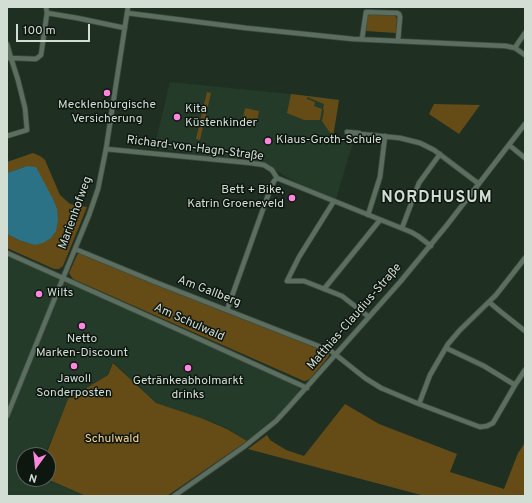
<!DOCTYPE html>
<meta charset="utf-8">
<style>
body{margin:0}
#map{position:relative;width:532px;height:503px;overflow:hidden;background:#1f3023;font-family:Overpass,sans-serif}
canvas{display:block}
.frame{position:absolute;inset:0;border:8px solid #d2ddd4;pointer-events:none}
.north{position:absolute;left:16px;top:447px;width:40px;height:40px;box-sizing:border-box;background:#0e1610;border:1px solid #5c665e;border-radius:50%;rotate:195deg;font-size:11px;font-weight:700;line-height:16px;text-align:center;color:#d2ddd4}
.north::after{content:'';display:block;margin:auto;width:14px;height:18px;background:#fe86e0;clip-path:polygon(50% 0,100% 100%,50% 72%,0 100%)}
.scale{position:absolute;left:16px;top:24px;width:74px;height:18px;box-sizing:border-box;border:2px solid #d2ddd4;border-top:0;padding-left:5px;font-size:12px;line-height:14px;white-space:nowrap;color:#d2ddd4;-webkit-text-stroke:3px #0e1610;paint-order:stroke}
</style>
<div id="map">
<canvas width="532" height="503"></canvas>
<div class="frame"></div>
<div class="north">N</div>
<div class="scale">100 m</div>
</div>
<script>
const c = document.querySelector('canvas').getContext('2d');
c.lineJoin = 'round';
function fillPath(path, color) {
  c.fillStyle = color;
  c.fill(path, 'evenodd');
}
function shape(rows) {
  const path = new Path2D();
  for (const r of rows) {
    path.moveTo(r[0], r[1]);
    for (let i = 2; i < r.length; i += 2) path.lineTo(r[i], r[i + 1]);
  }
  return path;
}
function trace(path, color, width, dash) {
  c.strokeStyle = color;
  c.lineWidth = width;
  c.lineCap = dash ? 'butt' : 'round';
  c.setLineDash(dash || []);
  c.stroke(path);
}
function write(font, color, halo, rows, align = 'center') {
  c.font = font + ' Overpass,sans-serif';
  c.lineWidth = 3;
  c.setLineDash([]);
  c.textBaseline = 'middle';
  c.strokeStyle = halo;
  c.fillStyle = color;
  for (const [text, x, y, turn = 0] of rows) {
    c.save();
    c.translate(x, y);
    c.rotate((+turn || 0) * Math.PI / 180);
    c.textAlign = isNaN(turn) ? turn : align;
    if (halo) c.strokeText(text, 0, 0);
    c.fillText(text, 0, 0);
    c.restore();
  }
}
const built = shape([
 [170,82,320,97,339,100,333,137,345,139,353,142,336,199,297,183,265,164,189,155,186,152,154,149],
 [7,255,292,383,297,386,299,388,299,391,298,394,278,415,247,441,227,428,201,418,156,403,113,362,107,375,68,399,45,455,24,455,24,479,46,479,85,496,7,496]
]);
const green = shape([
 [370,14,395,15,397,19,396,33,366,31,367,17],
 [207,92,211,93,200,140,196,139],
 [291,94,339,100,333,137,322,121,324,110,323,109,324,104,307,97,307,99,315,102,314,106,322,109,320,120,304,120,287,113],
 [434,104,480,105,459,134,429,114],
 [245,108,259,111,257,121,243,118],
 [33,153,40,156,45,160,60,195,70,204,87,207,63,266,59,269,54,269,7,248,7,234,19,240,34,245,27,166,7,173,7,162],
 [79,253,84,253,328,351,327,353,329,353,329,356,310,379,305,381,304,381,73,279,69,273,70,271,77,255],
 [113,363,156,403,201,418,227,429,247,441,167,496,86,496,47,479,48,479,48,455,46,455,68,399,108,375],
 [345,404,379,424,457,454,450,472,504,489,518,453,525,443,525,496,425,496,248,449,267,435,270,440,286,450,304,456]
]);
const water = shape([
 [27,166,36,167,53,199,57,209,58,220,56,231,51,238,43,243,34,245,19,240,7,234,7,173]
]);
const minor = shape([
 [47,13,77,18,125,28],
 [127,13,246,28,353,39,506,46,515,48,525,55],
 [362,39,366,12,397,13,399,14,400,17,398,41],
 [7,44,11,58,36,59,41,55,47,13,46,7],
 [515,48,518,43,525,33],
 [7,58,11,58,18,80,25,108,27,130,7,136],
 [347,132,359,133],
 [351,137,361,134,400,138,420,143,434,150,479,184],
 [509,145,525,158],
 [106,149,251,163,264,165,272,170,277,178,411,232,418,236,431,246],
 [334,201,299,257,287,281,304,281,342,296,369,317],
 [368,215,380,177,385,136],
 [402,228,419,183,440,154],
 [75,249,155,282,326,349,331,351,365,378,381,388,419,404,480,427,487,426,493,423,515,385,525,370],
 [7,253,197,338,307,388],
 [324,289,380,220],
 [489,302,501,312,525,331],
 [227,310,267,198,274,181,277,178],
 [446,348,484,366,515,385],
 [419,404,430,375,448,344,460,330,496,295,525,258],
 [7,416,63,278,89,215,98,189,106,149,128,7],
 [174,496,245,446,276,421,288,408,400,282,447,225,525,124]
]);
const markers = [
 [107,93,4,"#fe86e0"],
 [177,117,4,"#fe86e0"],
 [268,141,4,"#fe86e0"],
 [292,198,4,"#fe86e0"],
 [39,294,4,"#fe86e0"],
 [82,326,4,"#fe86e0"],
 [74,366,4,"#fe86e0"],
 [188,368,4,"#fe86e0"]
];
const poiNames = [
 ["Mecklenburgische",107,106],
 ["Versicherung",107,120],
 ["Kita",185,110,"left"],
 ["Küstenkinder",185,124,"left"],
 ["Klaus-Groth-Schule",276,141,"left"],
 ["Bett + Bike,",284,191,"right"],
 ["Katrin Groeneveld",284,205,"right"],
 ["Wilts",47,294,"left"],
 ["Netto",82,340],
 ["Marken-Discount",82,354],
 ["Jawoll",74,380],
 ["Sonderposten",74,394],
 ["Getränkeabholmarkt",188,382],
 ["drinks",188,396]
];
const streetNames = [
 ["Richard-von-Hagn-Straße",195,149,7],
 ["Marienhofweg",76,213,-70],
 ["Am Gallberg",209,292,21],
 ["Matthias-Claudius-Straße",355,317,-49],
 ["Am Schulwald",189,323,24]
];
const parkNames = [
 ["Schulwald",112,440]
];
const districtNames = [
 ["NORDHUSUM",437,199]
];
fillPath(built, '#243b2a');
fillPath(green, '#654c17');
fillPath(water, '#2b7287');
trace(minor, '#3d4b40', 6);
trace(minor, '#5b6e5f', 4.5);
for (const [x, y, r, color] of markers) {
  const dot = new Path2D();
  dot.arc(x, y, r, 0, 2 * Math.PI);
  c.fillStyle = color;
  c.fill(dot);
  trace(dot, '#0e1610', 1.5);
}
write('12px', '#d2ddd4', '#0e1610', poiNames);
write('12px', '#d2ddd4', '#0e1610', streetNames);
write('12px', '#fad592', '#0e1610', parkNames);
c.letterSpacing = '1px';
write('bold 16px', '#d2ddd4', '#0e1610', districtNames);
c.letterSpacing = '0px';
</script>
